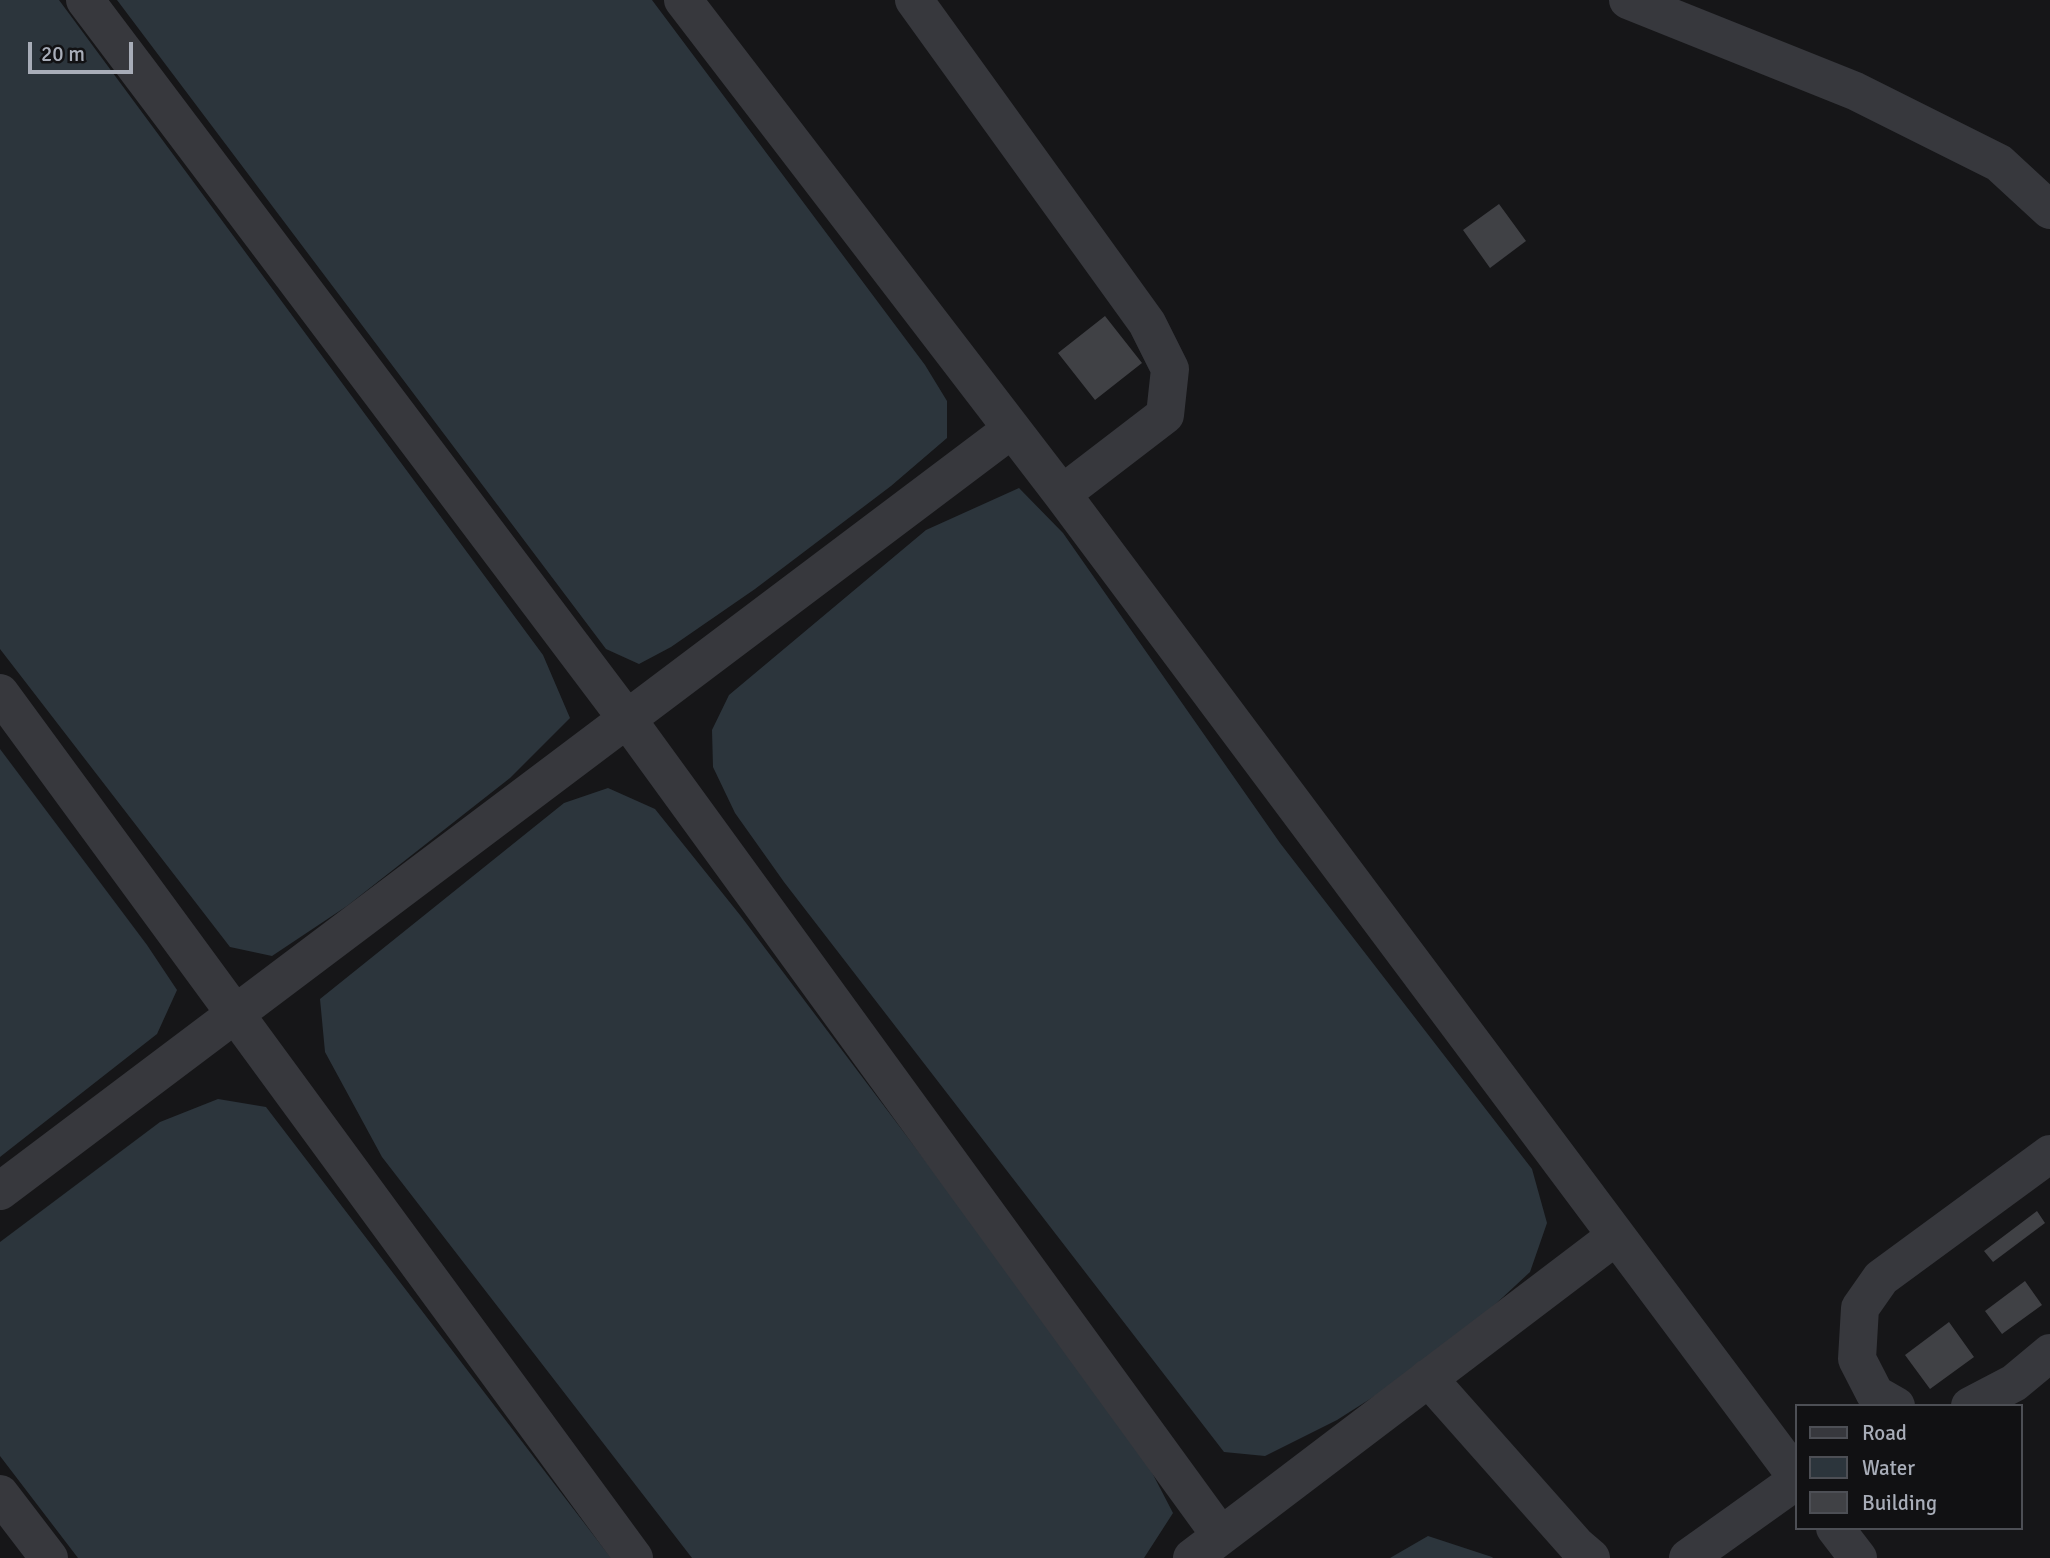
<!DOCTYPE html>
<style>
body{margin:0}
#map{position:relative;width:2050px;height:1558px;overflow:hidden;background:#161618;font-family:Signika,sans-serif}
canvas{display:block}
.legend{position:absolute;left:1795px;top:1404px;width:228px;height:126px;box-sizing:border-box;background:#111113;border:2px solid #4d4f55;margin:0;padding:9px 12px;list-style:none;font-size:21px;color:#a8adb8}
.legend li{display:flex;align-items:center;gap:14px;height:35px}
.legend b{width:35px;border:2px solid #4d4f55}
.scale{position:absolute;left:28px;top:42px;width:105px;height:32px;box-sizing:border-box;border:4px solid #a8adb8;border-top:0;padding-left:9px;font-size:21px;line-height:24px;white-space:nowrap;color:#a8adb8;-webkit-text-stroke:5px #111113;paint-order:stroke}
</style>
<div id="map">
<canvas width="2050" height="1558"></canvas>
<ul class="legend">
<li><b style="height:9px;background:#37383d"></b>Road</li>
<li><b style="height:19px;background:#2c353c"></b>Water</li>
<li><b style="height:19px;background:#404145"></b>Building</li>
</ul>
<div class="scale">20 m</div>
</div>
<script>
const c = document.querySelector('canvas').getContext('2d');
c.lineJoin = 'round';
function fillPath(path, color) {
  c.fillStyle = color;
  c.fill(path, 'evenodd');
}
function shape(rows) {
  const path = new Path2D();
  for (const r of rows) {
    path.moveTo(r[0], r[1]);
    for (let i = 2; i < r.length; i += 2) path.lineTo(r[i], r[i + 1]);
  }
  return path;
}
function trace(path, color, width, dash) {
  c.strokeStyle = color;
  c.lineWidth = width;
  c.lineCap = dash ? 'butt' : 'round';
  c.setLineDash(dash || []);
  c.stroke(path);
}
const water = shape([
 [0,0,59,0,543,655,570,718,510,778,347,906,272,956,230,947,0,649],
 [117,0,652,0,925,365,947,401,947,438,891,486,755,589,671,647,639,664,606,649],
 [1019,488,1063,533,1280,843,1532,1169,1547,1223,1530,1272,1444,1352,1337,1420,1265,1456,1224,1452,784,882,735,813,713,767,712,730,729,695,926,530],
 [0,749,147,945,177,990,157,1034,0,1157],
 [608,788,655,809,740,915,1133,1436,1173,1513,1144,1558,692,1558,382,1157,325,1052,320,999,564,803],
 [218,1099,266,1107,611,1558,78,1558,0,1456,0,1242,160,1122],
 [1428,1536,1492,1557,1493,1558,1390,1558]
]);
const building = shape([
 [1499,204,1526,241,1490,268,1463,230],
 [1105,316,1142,363,1095,400,1058,353],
 [2037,1211,2045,1223,1993,1262,1984,1251],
 [2025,1281,2042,1305,2002,1334,1985,1311],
 [1949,1322,1974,1357,1930,1389,1905,1355]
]);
const minor = shape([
 [85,0,627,719,1221,1536],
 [683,0,1062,494,1796,1476],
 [914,0,1147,323,1170,369,1165,415,1062,494],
 [1628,0,1855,91,1999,163,2050,210],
 [0,693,634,1558],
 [0,1191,1012,429],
 [1428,1378,1577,1546,1591,1558],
 [1896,1406,1875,1394,1857,1359,1860,1308,1881,1278,2050,1154],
 [1970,1406,2014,1383,2050,1353],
 [0,1494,49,1558],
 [1835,1528,1858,1558],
 [1192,1558,1616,1236],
 [1688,1558,1796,1481]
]);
fillPath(water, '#2c353c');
fillPath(building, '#404145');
trace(minor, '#37383d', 38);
</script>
